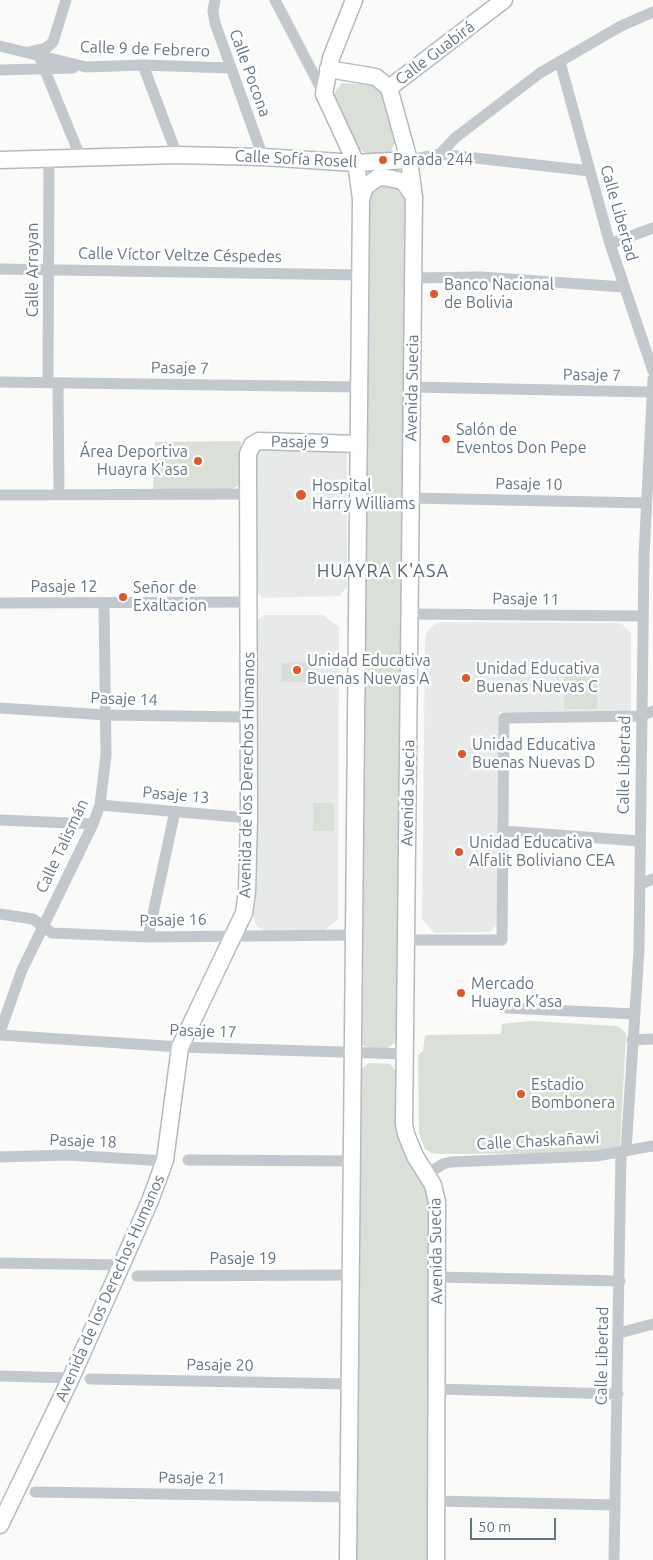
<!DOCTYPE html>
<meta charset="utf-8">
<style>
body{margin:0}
#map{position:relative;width:653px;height:1560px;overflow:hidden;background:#fafaf8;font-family:Ubuntu,sans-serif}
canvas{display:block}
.scale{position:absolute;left:470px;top:1518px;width:86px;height:22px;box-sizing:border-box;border:2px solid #657683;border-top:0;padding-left:6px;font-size:15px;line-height:18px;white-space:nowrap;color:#657683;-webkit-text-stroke:4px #fff;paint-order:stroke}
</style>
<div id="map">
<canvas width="653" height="1560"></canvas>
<div class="scale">50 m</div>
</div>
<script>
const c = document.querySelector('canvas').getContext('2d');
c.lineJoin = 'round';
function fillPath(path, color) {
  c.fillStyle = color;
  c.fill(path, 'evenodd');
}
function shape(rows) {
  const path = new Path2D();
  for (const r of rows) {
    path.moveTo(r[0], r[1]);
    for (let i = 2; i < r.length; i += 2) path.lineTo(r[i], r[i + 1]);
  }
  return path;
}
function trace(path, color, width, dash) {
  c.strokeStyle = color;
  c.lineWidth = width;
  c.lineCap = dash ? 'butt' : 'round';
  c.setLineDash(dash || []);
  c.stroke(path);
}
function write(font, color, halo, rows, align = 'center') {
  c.font = font + ' Ubuntu,sans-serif';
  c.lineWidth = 5;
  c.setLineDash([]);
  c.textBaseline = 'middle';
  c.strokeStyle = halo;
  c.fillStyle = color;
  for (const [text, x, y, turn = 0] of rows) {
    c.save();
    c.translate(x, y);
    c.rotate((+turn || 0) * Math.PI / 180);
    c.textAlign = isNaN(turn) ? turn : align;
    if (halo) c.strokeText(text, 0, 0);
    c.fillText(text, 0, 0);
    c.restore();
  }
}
const built = shape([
 [264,446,347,450,347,587,340,596,262,598,256,590,255,455],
 [263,615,323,615,339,627,338,919,325,930,264,931,256,925,253,916,256,622],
 [439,622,621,623,631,633,631,713,499,712,497,925,489,932,434,933,422,919,425,642,426,634,432,626]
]);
const green = shape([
 [342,83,374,85,381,91,395,142,390,153,368,155,358,148,334,98,335,92],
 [392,182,406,193,397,1041,388,1048,370,1048,364,1046,360,1040,368,196,374,187],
 [241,441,241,481,238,486,231,489,153,490,155,442],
 [310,662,310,682,281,682,281,663],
 [564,663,597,663,597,709,564,709],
 [313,803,334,803,334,831,313,831],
 [531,1021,616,1026,622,1029,626,1034,620,1146,592,1153,440,1154,432,1153,425,1149,419,1133,418,1055,423,1051,425,1035,501,1034,502,1024],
 [369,1063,390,1064,398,1073,430,1207,428,1560,355,1560,360,1070]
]);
const street = shape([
 [215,0,213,11,215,23,263,157],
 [275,0,324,94],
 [0,46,86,67,143,65,230,68],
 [29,52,46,48,53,42,66,0],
 [39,56,80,156],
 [560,62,610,244,653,371],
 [143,65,177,155],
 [0,70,73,68],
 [440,154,455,138,540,73,621,26,653,12],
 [409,160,440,154,590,171],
 [610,244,653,228],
 [0,269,360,275],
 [413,278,481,277,624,287],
 [0,382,359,387],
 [48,383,49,158],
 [58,383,59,494],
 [412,387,651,392],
 [0,495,248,494],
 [411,498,646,503],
 [0,603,249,602],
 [409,614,643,616],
 [0,708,106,715,248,717],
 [100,805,249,818],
 [0,820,93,824],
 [504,831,639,841],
 [640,884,653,879],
 [0,914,33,919,52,933,148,937,353,935],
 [148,937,175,811],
 [406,940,502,940,504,718,641,716,653,711],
 [507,1008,635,1014],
 [0,1032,22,970,93,824,100,805,106,755,104,603],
 [0,1035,180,1047,405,1054],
 [632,1040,653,1039],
 [626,1151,639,950,644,556,653,379],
 [0,1157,68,1155,165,1161],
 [188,1160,351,1161],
 [427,1174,443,1164,451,1162,596,1156,653,1146],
 [0,1263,123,1265],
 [137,1276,350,1275],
 [437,1277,620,1281],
 [619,1333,653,1324],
 [0,1376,71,1378],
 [90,1379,350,1384],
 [436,1389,618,1394],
 [35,1492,349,1497],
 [436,1501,615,1505],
 [614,1560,621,1152]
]);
const secondary = shape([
 [328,69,376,77,389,88,409,160,414,197,404,1124,406,1134,415,1156,433,1185,437,1202,436,1560],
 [389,88,504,0],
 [0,160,177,155,263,157,356,163,409,160],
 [361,199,365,187,377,178,383,177,403,181,413,195],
 [0,1525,71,1378,150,1201,165,1160,180,1047,244,913,247,892,249,818,248,454,252,445,259,441,359,444],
 [348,1560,361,199,356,163,324,94,331,58,354,0]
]);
const markers = [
 [383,160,5,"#e4572e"],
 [434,294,5,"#e4572e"],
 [446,439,5,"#e4572e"],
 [198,461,5,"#e4572e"],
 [301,495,6,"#e4572e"],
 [123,597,5,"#e4572e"],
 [297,670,5,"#e4572e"],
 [466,678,5,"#e4572e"],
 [462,754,5,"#e4572e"],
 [459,852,5,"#e4572e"],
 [461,993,5,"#e4572e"],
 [521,1094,5,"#e4572e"]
];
const streetNames = [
 ["Calle 9 de Febrero",145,49,2],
 ["Calle Guabirá",435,53,-37],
 ["Calle Pocona",250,73,70],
 ["Calle Sofía Rosell",296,159,3],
 ["Calle Libertad",619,213,74],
 ["Calle Víctor Veltze Céspedes",180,255,1],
 ["Calle Arrayan",33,270,-90],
 ["Pasaje 7",180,368,1],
 ["Pasaje 7",592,375,1],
 ["Avenida Suecia",412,388,-89],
 ["Pasaje 9",300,442,1],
 ["Pasaje 10",529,484,1],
 ["Pasaje 12",64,587],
 ["Pasaje 11",526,599,1],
 ["Pasaje 14",124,699,2],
 ["Calle Libertad",624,765,-89],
 ["Avenida de los Derechos Humanos",247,775,-89],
 ["Avenida Suecia",408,793,-89],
 ["Pasaje 13",176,795,5],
 ["Calle Talismán",62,846,-65],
 ["Pasaje 16",173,920,-1],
 ["Pasaje 17",203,1031,2],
 ["Pasaje 18",83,1141,2],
 ["Calle Chaskañawi",538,1141,-3],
 ["Avenida Suecia",436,1251,-91],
 ["Pasaje 19",243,1259],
 ["Avenida de los Derechos Humanos",110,1288,-66],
 ["Calle Libertad",602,1356,-89],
 ["Pasaje 20",220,1365,1],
 ["Pasaje 21",192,1478,1]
];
const poiNames = [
 ["Parada 244",393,160],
 ["Banco Nacional",444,285],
 ["de Bolivia",444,303],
 ["Salón de",456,430],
 ["Eventos Don Pepe",456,448],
 ["Área Deportiva",188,452,"right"],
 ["Huayra K'asa",188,470,"right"],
 ["Hospital",312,486],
 ["Harry Williams",312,504],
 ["Señor de",133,588],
 ["Exaltacion",133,606],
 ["Unidad Educativa",307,661],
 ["Buenas Nuevas A",307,679],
 ["Unidad Educativa",476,669],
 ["Buenas Nuevas C",476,687],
 ["Unidad Educativa",472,745],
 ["Buenas Nuevas D",472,763],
 ["Unidad Educativa",469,843],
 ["Alfalit Boliviano CEA",469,861],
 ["Mercado",471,984],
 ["Huayra K'asa",471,1002],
 ["Estadio",531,1085],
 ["Bombonera",531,1103]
];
const neighbourhoodNames = [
 ["HUAYRA K'ASA",383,571]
];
fillPath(built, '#e8e9e9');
fillPath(green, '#dadfd7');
trace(secondary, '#b3babf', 19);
trace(street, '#c3c8cc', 11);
trace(secondary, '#fff', 16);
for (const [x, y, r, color] of markers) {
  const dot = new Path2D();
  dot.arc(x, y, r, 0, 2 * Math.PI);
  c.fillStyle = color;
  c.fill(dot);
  trace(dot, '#fff', 2);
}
write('16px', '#657683', '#fff', streetNames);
write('16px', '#657683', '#fff', poiNames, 'left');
c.letterSpacing = '1px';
write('18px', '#57646e', '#fff', neighbourhoodNames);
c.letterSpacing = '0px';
</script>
